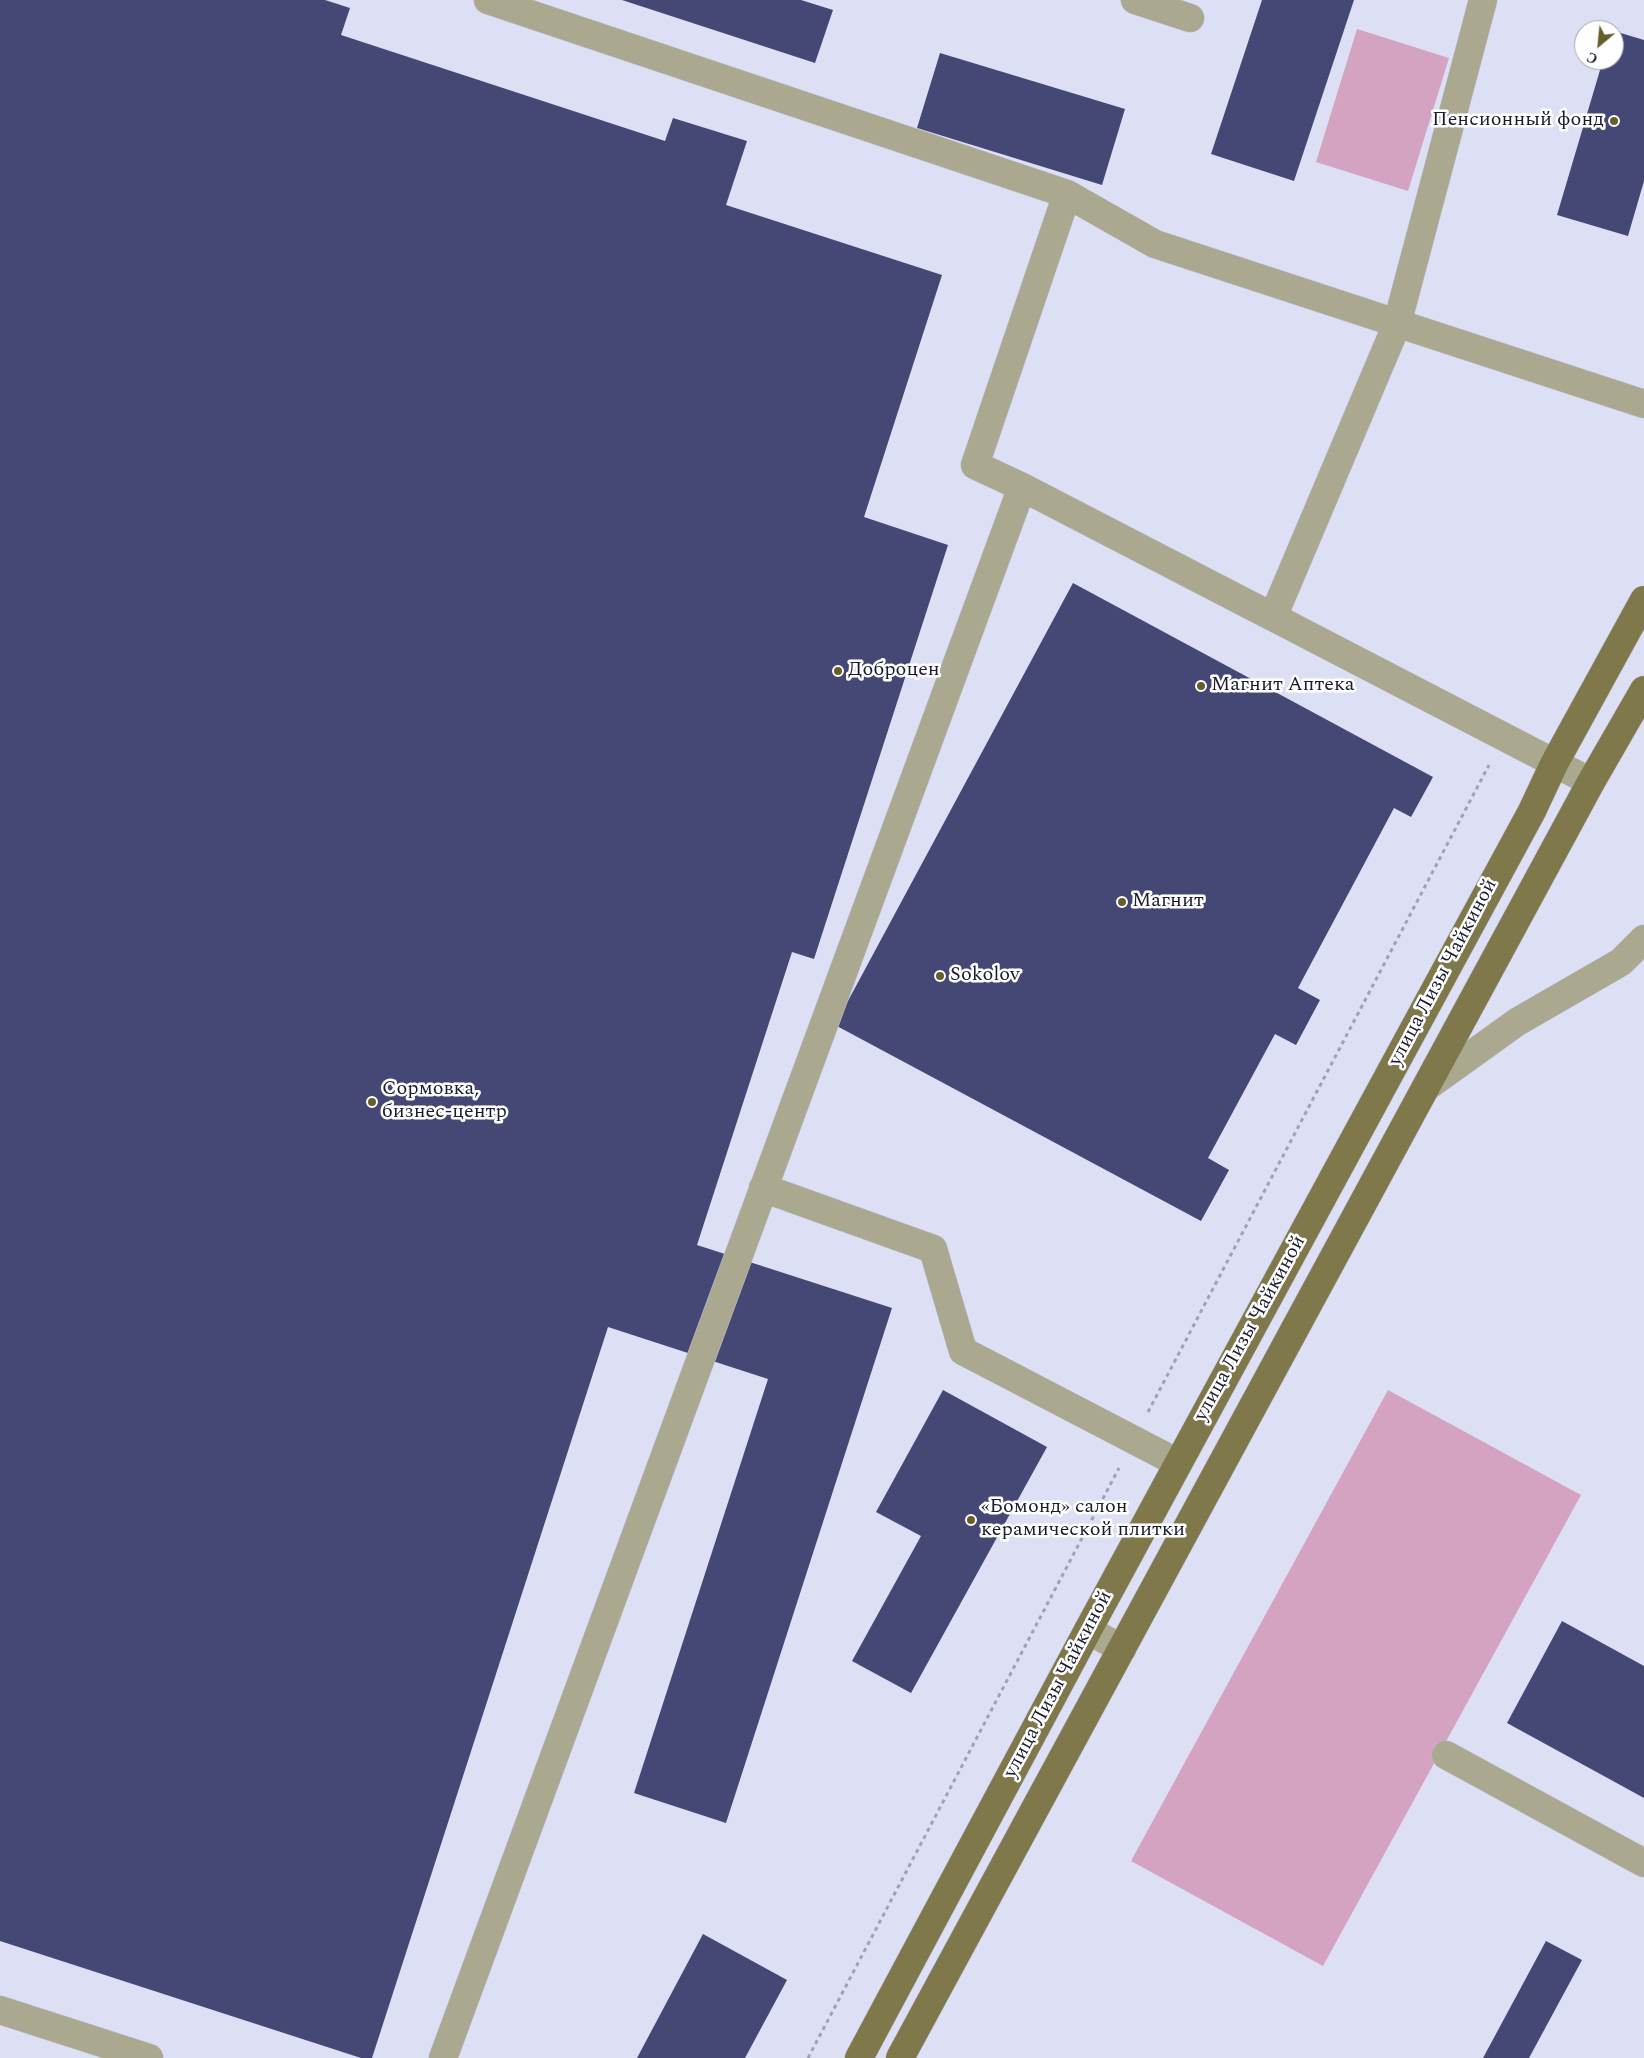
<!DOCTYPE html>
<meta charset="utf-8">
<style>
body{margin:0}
#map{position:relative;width:1644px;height:2058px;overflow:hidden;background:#dddff5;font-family:Spectral,serif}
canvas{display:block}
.north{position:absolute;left:1574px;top:20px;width:50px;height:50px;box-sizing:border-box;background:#fff;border:1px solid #a3a4ab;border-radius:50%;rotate:208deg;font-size:14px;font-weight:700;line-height:20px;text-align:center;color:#1a1b2e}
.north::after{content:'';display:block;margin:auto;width:18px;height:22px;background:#665f2b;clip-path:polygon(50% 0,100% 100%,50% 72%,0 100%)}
</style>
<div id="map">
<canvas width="1644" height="2058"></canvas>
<div class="north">С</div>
</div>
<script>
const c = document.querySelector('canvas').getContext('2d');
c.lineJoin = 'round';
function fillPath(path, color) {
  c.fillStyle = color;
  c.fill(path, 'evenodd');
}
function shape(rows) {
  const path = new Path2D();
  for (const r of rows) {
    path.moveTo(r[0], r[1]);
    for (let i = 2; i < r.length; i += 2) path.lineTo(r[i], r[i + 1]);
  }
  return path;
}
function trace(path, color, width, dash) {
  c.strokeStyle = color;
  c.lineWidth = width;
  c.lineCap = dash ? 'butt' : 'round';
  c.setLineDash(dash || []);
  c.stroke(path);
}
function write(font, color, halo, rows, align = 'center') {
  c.font = font + ' Spectral,serif';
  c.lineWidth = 5;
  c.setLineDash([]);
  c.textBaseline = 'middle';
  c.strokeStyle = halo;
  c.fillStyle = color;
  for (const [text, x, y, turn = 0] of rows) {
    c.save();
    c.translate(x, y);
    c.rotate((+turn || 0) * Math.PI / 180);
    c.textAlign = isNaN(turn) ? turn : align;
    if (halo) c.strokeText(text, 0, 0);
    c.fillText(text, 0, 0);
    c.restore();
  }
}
const green = shape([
 [1357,29,1449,58,1408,191,1316,162],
 [1388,1390,1581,1495,1323,1966,1131,1861]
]);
const building = shape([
 [0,0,325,0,350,8,341,35,665,141,673,118,747,141,726,205,942,275,864,517,948,545,814,959,792,952,697,1245,892,1308,726,1823,634,1793,768,1379,608,1327,372,2058,361,2058,0,1941],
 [622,0,801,0,833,10,815,63],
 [1262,0,1354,0,1294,181,1211,154],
 [1614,31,1644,40,1644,181,1628,236,1557,215,1603,60,1614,60],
 [940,53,1125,109,1102,185,917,128],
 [1073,583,1433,777,1411,817,1394,808,1298,988,1320,1000,1296,1045,1275,1034,1208,1158,1229,1170,1201,1221,835,1025],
 [943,1390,1047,1447,911,1693,852,1661,921,1536,876,1512],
 [1562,1621,1644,1666,1644,1798,1507,1723],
 [703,1934,787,1980,745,2058,637,2058],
 [1546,1941,1582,1960,1529,2058,1483,2058]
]);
const path = shape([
 [1148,1412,1489,765],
 [808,2058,1119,1468]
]);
const minor = shape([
 [488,0,1067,194,1155,244,1644,404],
 [1135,0,1190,18],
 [1483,0,1397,324,1273,617,1591,782],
 [1067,194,975,465,1022,487,1273,617],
 [1428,1086,1517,1022,1621,962,1644,939],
 [763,1188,933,1249,963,1351,1178,1463],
 [1088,1630,1122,1649],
 [1446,1755,1644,1863],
 [0,2010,149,2058],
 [443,2058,1022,487]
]);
const major = shape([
 [859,2058,1088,1630,1532,811,1554,764,1644,600],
 [900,2058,1591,782,1644,690]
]);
const markers = [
 [1614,121,5,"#665f2b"],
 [838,671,5,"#665f2b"],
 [1201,686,5,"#665f2b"],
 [1122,902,5,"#665f2b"],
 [940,976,5,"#665f2b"],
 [372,1102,5,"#665f2b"],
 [971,1520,5,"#665f2b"]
];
const poiNames = [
 ["Пенсионный фонд",1604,121,"right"],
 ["Доброцен",848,671],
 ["Магнит Аптека",1211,686],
 ["Магнит",1132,902],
 ["Sokolov",950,976],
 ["Сормовка,",382,1090],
 ["бизнес-центр",382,1113],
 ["«Бомонд» салон",981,1508],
 ["керамической плитки",981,1531]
];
const streetNames = [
 ["улица Лизы Чайкиной",1444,973,-62],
 ["улица Лизы Чайкиной",1251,1329,-61],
 ["улица Лизы Чайкиной",1059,1685,-62]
];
fillPath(green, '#d3a3c1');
fillPath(building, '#454774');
trace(minor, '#babcd1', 29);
trace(major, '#babcd1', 29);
trace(path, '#a0a1b7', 3, [4, 4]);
trace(minor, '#aba890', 28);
trace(major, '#7f784b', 28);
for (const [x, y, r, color] of markers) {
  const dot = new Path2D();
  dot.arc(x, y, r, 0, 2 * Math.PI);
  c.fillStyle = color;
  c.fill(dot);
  trace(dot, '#fff', 2);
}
write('20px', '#1a1b2e', '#fff', poiNames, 'left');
write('20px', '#1a1b2e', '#fff', streetNames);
</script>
